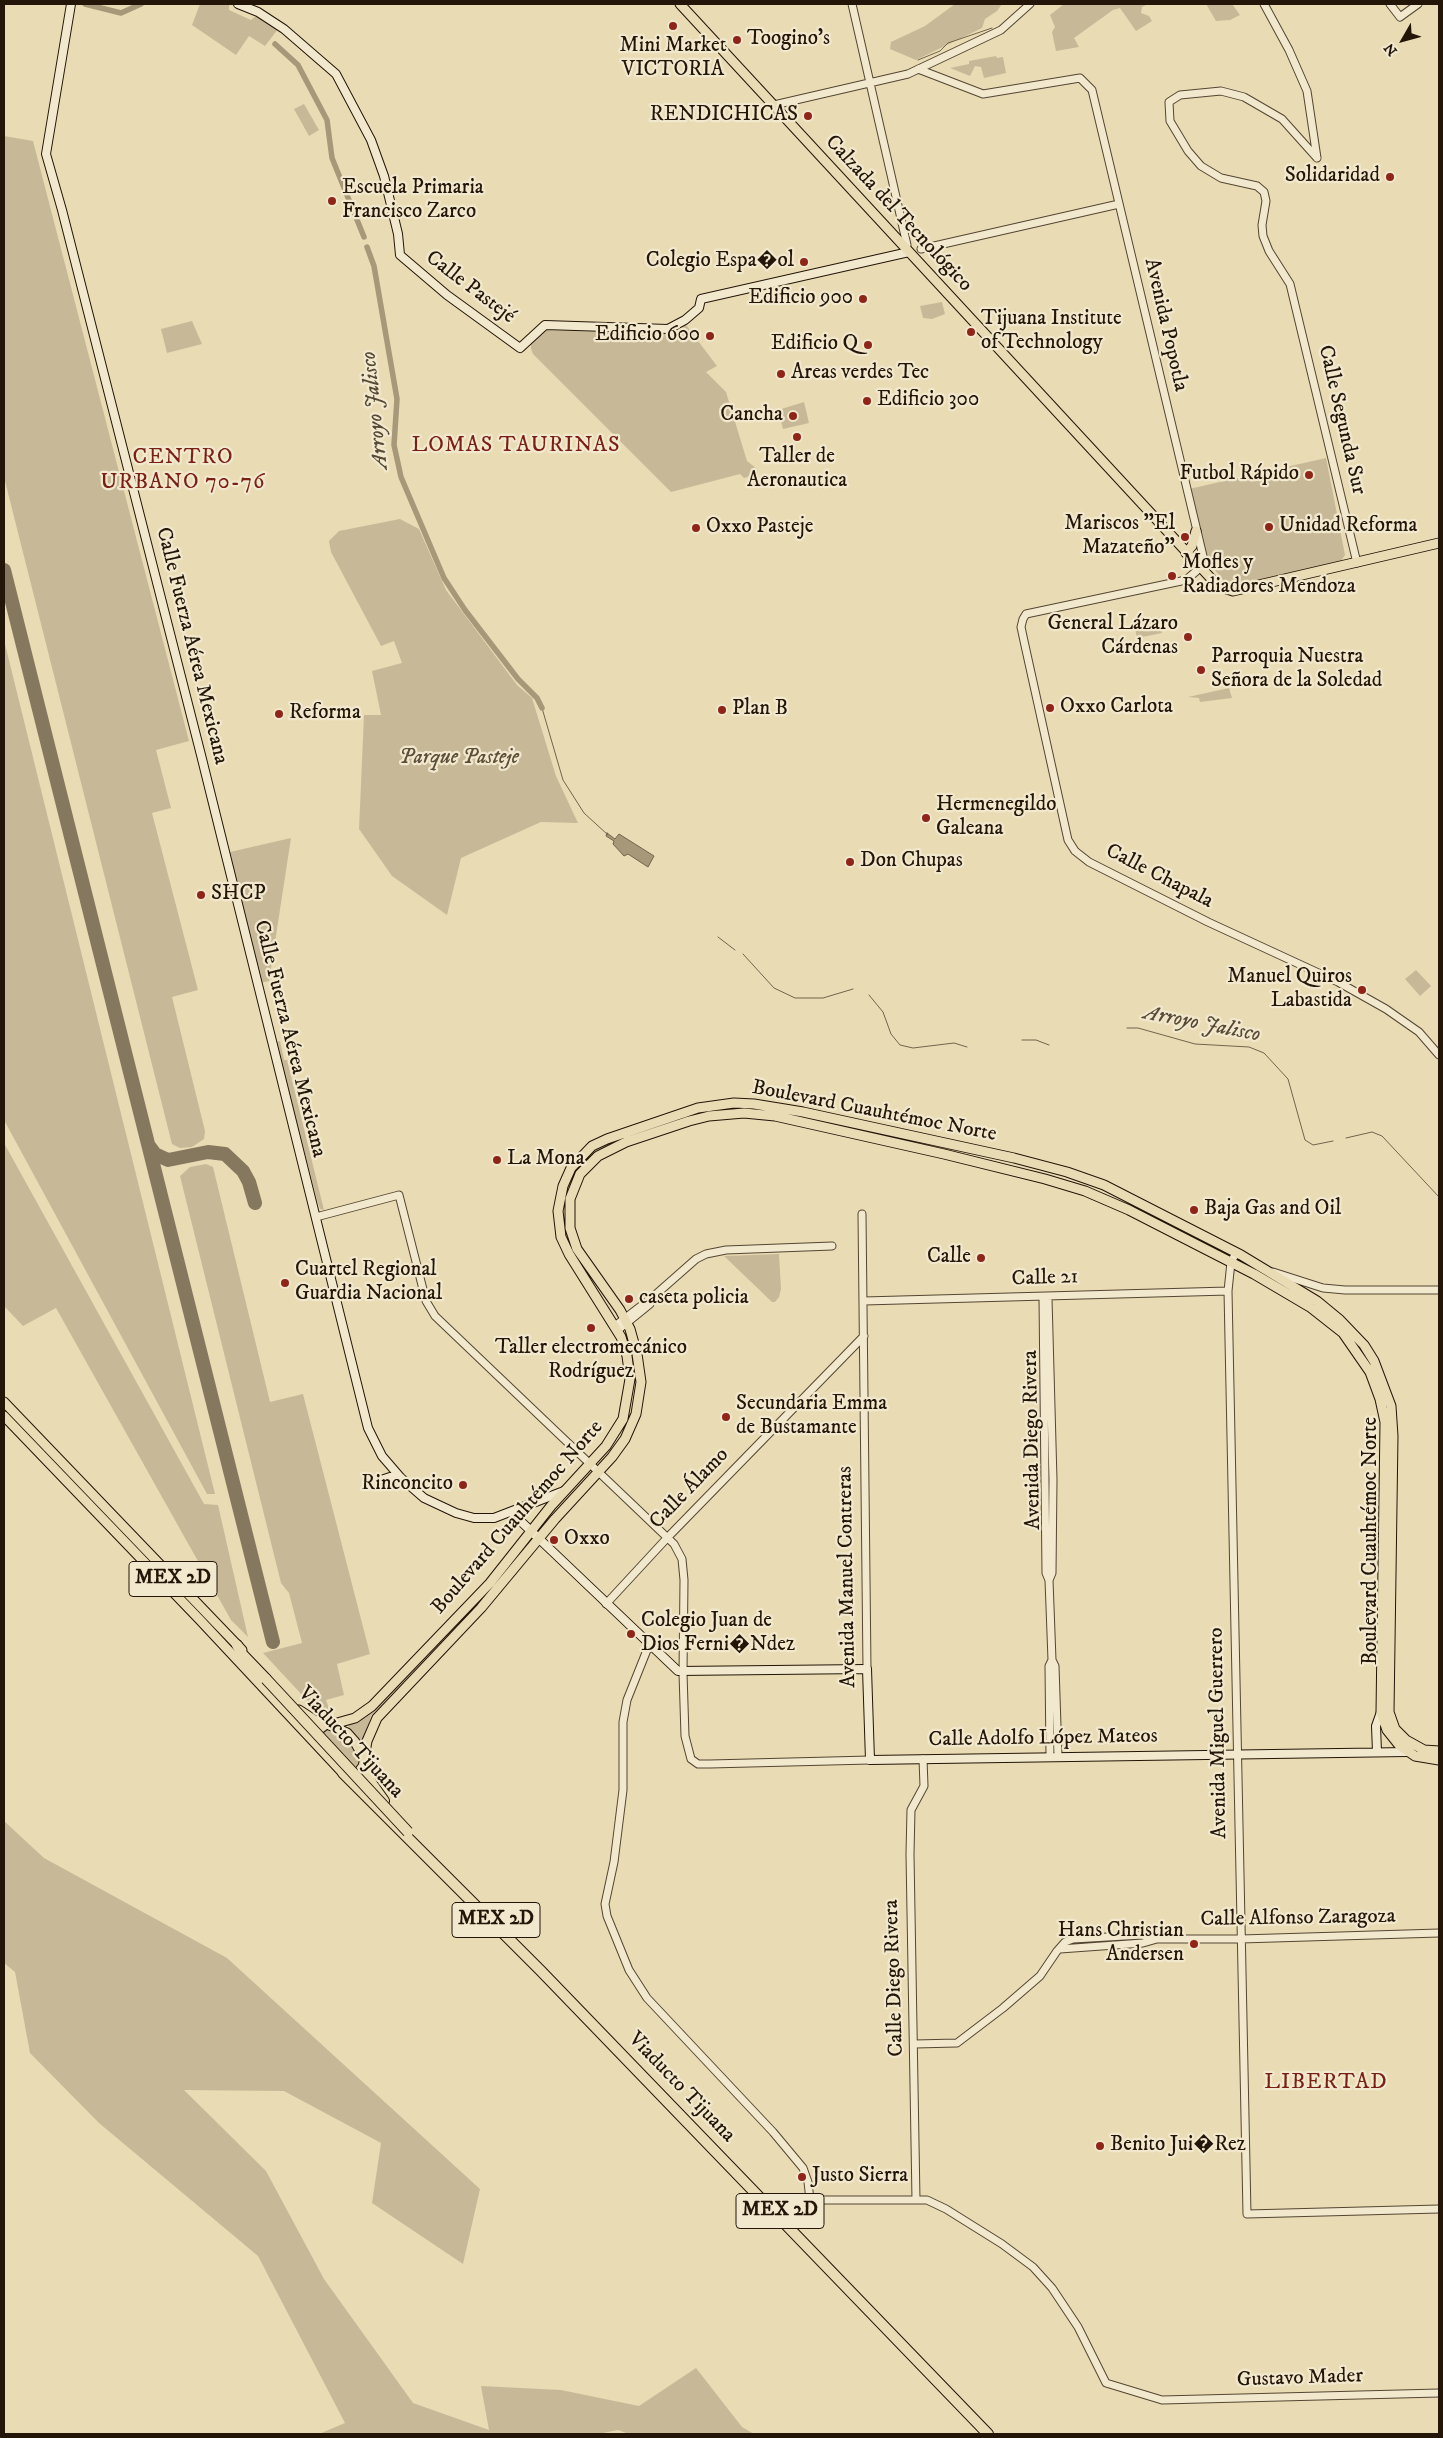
<!DOCTYPE html>
<meta charset="utf-8">
<style>
body{margin:0}
#map{position:relative;width:1443px;height:2438px;overflow:hidden;background:#e9dbb4;font-family:"IM FELL DW Pica",serif}
canvas{display:block}
.frame{position:absolute;inset:0;border:5px solid #231507;pointer-events:none}
.north{position:absolute;left:1378px;top:15px;width:50px;height:50px;-webkit-text-stroke:4px #f1e8ce;paint-order:stroke;rotate:232deg;font-size:14px;font-weight:700;line-height:20px;text-align:center;color:#231507}
.north::after{content:'';display:block;margin:auto;width:18px;height:22px;background:#231507;clip-path:polygon(50% 0,100% 100%,50% 72%,0 100%)}
</style>
<div id="map">
<canvas width="1443" height="2438"></canvas>
<div class="frame"></div>
<div class="north">N</div>
</div>
<script>
const c = document.querySelector('canvas').getContext('2d');
c.lineJoin = 'round';
function fillPath(path, color) {
  c.fillStyle = color;
  c.fill(path, 'evenodd');
}
function shape(rows) {
  const path = new Path2D();
  for (const r of rows) {
    path.moveTo(r[0], r[1]);
    for (let i = 2; i < r.length; i += 2) path.lineTo(r[i], r[i + 1]);
  }
  return path;
}
function trace(path, color, width, dash) {
  c.strokeStyle = color;
  c.lineWidth = width;
  c.lineCap = dash ? 'butt' : 'round';
  c.setLineDash(dash || []);
  c.stroke(path);
}
function write(font, color, halo, rows, align = 'center') {
  c.font = font + ' "IM FELL DW Pica",serif';
  c.lineWidth = 4.5;
  c.setLineDash([]);
  c.textBaseline = 'middle';
  c.strokeStyle = halo;
  c.fillStyle = color;
  for (const [text, x, y, turn = 0] of rows) {
    c.save();
    c.translate(x, y);
    c.rotate((+turn || 0) * Math.PI / 180);
    c.textAlign = isNaN(turn) ? turn : align;
    if (halo) c.strokeText(text, 0, 0);
    c.fillText(text, 0, 0);
    c.restore();
  }
}
const green = shape([
 [200,4,229,4,229,10,251,20,256,16,278,29,265,46,249,36,236,55,192,25],
 [955,4,1002,4,997,11,985,19,982,28,916,60,890,49,891,42,925,26],
 [1064,4,1148,4,1142,7,1141,13,1149,16,1152,21,1136,31,1120,8,1113,10,1074,38,1079,47,1056,51,1052,32,1055,27,1050,15],
 [1206,4,1232,4,1240,15,1230,20,1216,21],
 [996,56,997,58,1003,57,1006,73,984,78,981,67,975,66,970,76,950,68,969,64,969,61],
 [304,104,319,130,309,136,294,109],
 [4,136,33,141,189,741,156,750,171,808,152,813,198,990,172,997,205,1131,204,1139,192,1147,180,1148,172,1144,4,477],
 [942,302,945,314,932,319,923,318,920,306],
 [192,321,202,344,167,353,161,329],
 [686,325,717,366,706,372,726,392,747,461,757,469,758,474,744,478,740,474,671,492,533,354,531,349,531,343,542,331,547,330,663,334,674,332],
 [804,402,809,423,783,429,778,410],
 [1326,458,1345,555,1341,561,1233,586,1226,583,1205,559,1189,489],
 [400,519,419,529,446,590,517,685,532,698,556,776,578,823,541,822,461,858,447,915,392,876,359,829,364,715,381,715,372,671,402,663,394,641,381,646,331,552,329,541,339,531],
 [1159,617,1162,633,1137,638,1134,623],
 [4,640,215,1494,207,1494,4,1120],
 [1229,688,1232,698,1200,702,1199,698,1188,697],
 [291,838,269,981,260,983,230,852],
 [1416,970,1431,986,1420,996,1405,979],
 [280,1041,284,1060,287,1060,324,1210,320,1209,317,1200,276,1042],
 [4,1143,204,1504,218,1505,248,1637,231,1620,56,1308,23,1326,4,1306],
 [206,1164,213,1167,270,1402,303,1394,370,1654,337,1664,344,1695,326,1700,331,1714,317,1711,263,1653,302,1643,289,1593,281,1583,180,1176,190,1167],
 [779,1254,781,1289,779,1297,775,1302,772,1302,724,1256],
 [504,1572,499,1581,371,1716,362,1742,347,1725,369,1714],
 [326,1728,346,1736,358,1754,359,1764,356,1768,354,1770,318,1734],
 [4,1821,44,1858,227,1958,480,2189,463,2264,372,2203,381,2143,284,2091,184,2090,266,2171,324,2279,413,2403,489,2430,481,2386,561,2390,639,2406,696,2368,742,2427,754,2434,629,2434,618,2430,598,2434,319,2434,345,2423,258,2256,99,2123,30,2053,15,1972,4,1963]
]);
const water = shape([
 [607,833,615,839,619,834,654,856,648,867,628,854,624,856,613,844,614,841,606,836,607,833]
]);
const stream = shape([
 [918,60,940,51,948,43,992,28],
 [542,708,563,780,584,813,608,835],
 [718,937,735,950],
 [743,954,774,988,795,998,823,998,853,989],
 [869,995,883,1012,891,1034,900,1045,913,1048,954,1043,967,1047],
 [1127,1028,1138,1028,1195,1044,1249,1047,1264,1053,1288,1079,1305,1140,1313,1145,1333,1141],
 [1022,1040,1036,1040,1049,1045],
 [1346,1138,1372,1132,1382,1136,1439,1197]
]);
const canal = shape([
 [85,4,121,13,141,4],
 [275,44,298,65,327,120,332,158,364,237],
 [367,247,374,266,397,399,394,445,401,477,444,578,465,610,518,679,537,698,542,708]
]);
const taxiway = shape([
 [4,570,273,1642],
 [149,1146,155,1154,168,1160,208,1152,225,1154,243,1171,249,1182,255,1203]
]);
const tertiary = shape([
 [852,4,907,245],
 [1264,4,1289,50,1307,91,1317,158],
 [1390,4,1400,17,1418,4],
 [918,69,983,94,1080,78,1092,90,1203,556,1200,568,1186,580,1026,614,1023,619,1021,627,1024,641,1068,840,1075,851,1089,862,1208,922,1338,982,1386,1009,1419,1032,1439,1055],
 [774,105,908,74,1001,30,1030,4],
 [1317,158,1282,119,1244,97,1221,91,1180,95,1169,102,1170,121,1188,151,1201,166,1221,178,1257,186,1264,192,1266,201,1262,225,1263,236,1269,251,1290,284,1357,563],
 [921,249,1119,204],
 [862,1214,867,1669],
 [316,1217,399,1195,426,1301,435,1316,674,1544,682,1559,684,1580,683,1673,685,1736,691,1759,698,1764,710,1764,870,1760],
 [1236,1253,1231,1262,1228,1291,1247,2214,1439,2209],
 [1273,1272,1323,1288,1345,1290,1439,1290],
 [1043,1298,1046,1573,1049,1580,1052,1660,1049,1666,1050,1757],
 [1048,1298,1053,1480,1052,1573,1049,1580],
 [864,1301,1228,1291],
 [616,1325,654,1296,696,1259,706,1254,726,1250,832,1246],
 [618,1330,650,1304,654,1296],
 [606,1604,668,1537,864,1336],
 [649,1645,627,1700,623,1722,623,1790,614,1862,605,1904,607,1916,629,1970,647,1998,773,2132,803,2168,808,2182,810,2200,927,2200,946,2209,1002,2244,1033,2267,1052,2288,1078,2327,1106,2383,1162,2400,1439,2393],
 [1052,1660,1055,1666,1058,1756],
 [1060,1949,1143,1943,1157,1939],
 [915,2044,957,2043,1003,2008,1040,1976,1057,1951,1065,1942,1073,1939,1142,1935,1157,1939,1241,1939,1439,1933],
 [916,2200,910,1854,911,1810,924,1786,923,1759]
]);
const secondary = shape([
 [71,4,46,154,62,210,201,755,368,1428,382,1456,401,1478,424,1498,456,1513,474,1518,494,1518,564,1491],
 [238,4,258,12,284,29,336,74,371,140,384,176,398,234,400,255,447,295,520,348,545,325,668,329,685,320,699,308,701,299,909,252],
 [381,1480,390,1477,401,1478],
 [511,1512,678,1671,867,1669,870,1760,1407,1752],
 [1377,1752,1376,1726,1381,1712]
]);
const primary = shape([
 [680,4,1218,586,1233,591,1439,543],
 [1186,553,1192,546,1196,531],
 [330,1725,355,1718,372,1706,490,1583,551,1506,606,1446,623,1419,630,1379,627,1356,621,1337,569,1254,561,1237,558,1211,563,1186,571,1168,592,1146,607,1139,698,1108,734,1103,754,1104,803,1112,1014,1158,1067,1172,1104,1185,1241,1255,1317,1301,1340,1320,1364,1345,1374,1361,1391,1406,1393,1436,1389,1712,1395,1729,1406,1740,1424,1750,1439,1751],
 [364,1758,367,1741,377,1718,481,1608,555,1519,612,1457,625,1439,636,1414,641,1382,637,1354,630,1329,620,1310,577,1249,570,1228,570,1199,580,1174,598,1156,626,1142,689,1121,709,1116,744,1113,775,1116,944,1154,1045,1179,1085,1191,1129,1210,1254,1274,1310,1307,1343,1333,1370,1372,1380,1399,1385,1422,1381,1712,1387,1730,1399,1745,1415,1756,1439,1760]
]);
const trunk = shape([
 [4,1402,242,1650],
 [4,1416,200,1620,315,1743],
 [299,1710,316,1721,330,1725,347,1733,355,1742,364,1758,364,1765,358,1773,343,1773,315,1743,317,1731,325,1725]
]);
const motorway = shape([
 [237,1645,242,1654,266,1679],
 [364,1765,372,1784,384,1801],
 [343,1773,541,1971,988,2434]
]);
const motorwayBridge = shape([
 [266,1679,408,1832]
]);
const markers = [
 [673,26,5,"#8f2418"],
 [737,40,5,"#8f2418"],
 [808,116,5,"#8f2418"],
 [1390,177,5,"#8f2418"],
 [332,201,5,"#8f2418"],
 [804,262,5,"#8f2418"],
 [863,299,5,"#8f2418"],
 [971,332,5,"#8f2418"],
 [710,336,5,"#8f2418"],
 [868,345,5,"#8f2418"],
 [781,374,5,"#8f2418"],
 [867,401,5,"#8f2418"],
 [793,416,5,"#8f2418"],
 [797,437,5,"#8f2418"],
 [1309,475,5,"#8f2418"],
 [1269,527,5,"#8f2418"],
 [696,528,5,"#8f2418"],
 [1185,537,5,"#8f2418"],
 [1172,576,5,"#8f2418"],
 [1188,637,5,"#8f2418"],
 [1201,670,5,"#8f2418"],
 [1050,708,5,"#8f2418"],
 [722,710,5,"#8f2418"],
 [279,714,5,"#8f2418"],
 [926,818,5,"#8f2418"],
 [850,862,5,"#8f2418"],
 [201,895,5,"#8f2418"],
 [1362,990,5,"#8f2418"],
 [497,1160,5,"#8f2418"],
 [1194,1210,5,"#8f2418"],
 [981,1258,5,"#8f2418"],
 [285,1283,5,"#8f2418"],
 [629,1299,5,"#8f2418"],
 [591,1328,5,"#8f2418"],
 [726,1417,5,"#8f2418"],
 [463,1485,5,"#8f2418"],
 [554,1540,5,"#8f2418"],
 [631,1634,5,"#8f2418"],
 [1194,1944,5,"#8f2418"],
 [1100,2146,5,"#8f2418"],
 [802,2177,5,"#8f2418"]
];
const shields = [
 [173,1579,88],
 [496,1920,88],
 [780,2211,88]
];
const shieldNames = [
 ["MEX 2D",173,1579],
 ["MEX 2D",496,1920],
 ["MEX 2D",780,2211]
];
const poiNames = [
 ["Toogino's",747,40],
 ["Mini Market",673,47,"center"],
 ["VICTORIA",673,71,"center"],
 ["RENDICHICAS",798,116,"right"],
 ["Solidaridad",1380,177,"right"],
 ["Escuela Primaria",342,189],
 ["Francisco Zarco",342,213],
 ["Colegio Espa�ol",794,262,"right"],
 ["Edificio 900",853,299,"right"],
 ["Tijuana Institute",981,320],
 ["of Technology",981,344],
 ["Edificio 600",700,336,"right"],
 ["Edificio Q",858,345,"right"],
 ["Areas verdes Tec",791,374],
 ["Edificio 300",877,401],
 ["Cancha",783,416,"right"],
 ["Taller de",797,458,"center"],
 ["Aeronautica",797,482,"center"],
 ["Futbol Rápido",1299,475,"right"],
 ["Mariscos \"El",1175,525,"right"],
 ["Mazateño\"",1175,549,"right"],
 ["Unidad Reforma",1279,527],
 ["Oxxo Pasteje",706,528],
 ["Mofles y",1182,564],
 ["Radiadores Mendoza",1182,588],
 ["General Lázaro",1178,625,"right"],
 ["Cárdenas",1178,649,"right"],
 ["Parroquia Nuestra",1211,658],
 ["Señora de la Soledad",1211,682],
 ["Oxxo Carlota",1060,708],
 ["Plan B",732,710],
 ["Reforma",289,714],
 ["Hermenegildo",936,806],
 ["Galeana",936,830],
 ["Don Chupas",860,862],
 ["SHCP",211,895],
 ["Manuel Quiros",1352,978,"right"],
 ["Labastida",1352,1002,"right"],
 ["La Mona",507,1160],
 ["Baja Gas and Oil",1204,1210],
 ["Calle",971,1258,"right"],
 ["Cuartel Regional",295,1271],
 ["Guardia Nacional",295,1295],
 ["caseta policia",639,1299],
 ["Taller electromecánico",591,1349,"center"],
 ["Rodríguez",591,1373,"center"],
 ["Secundaria Emma",736,1405],
 ["de Bustamante",736,1429],
 ["Rinconcito",453,1485,"right"],
 ["Oxxo",564,1540],
 ["Colegio Juan de",641,1622],
 ["Dios Ferni�Ndez",641,1646],
 ["Hans Christian",1184,1932,"right"],
 ["Andersen",1184,1956,"right"],
 ["Benito Jui�Rez",1110,2146],
 ["Justo Sierra",812,2177]
];
const streetNames = [
 ["Calzada del Tecnológico",898,214,47],
 ["Calle Pastejé",470,288,37],
 ["Avenida Popotla",1165,325,77],
 ["Calle Segunda Sur",1341,420,77],
 ["Calle Fuerza Aérea Mexicana",191,646,76],
 ["Calle Chapala",1159,877,27],
 ["Calle Fuerza Aérea Mexicana",289,1039,76],
 ["Boulevard Cuauhtémoc Norte",874,1112,11],
 ["Calle 21",1045,1279,-2],
 ["Avenida Diego Rivera",1033,1440,-91],
 ["Calle Álamo",690,1489,-46],
 ["Boulevard Cuauhtémoc Norte",518,1518,-49],
 ["Boulevard Cuauhtémoc Norte",1372,1541,-90],
 ["Avenida Manuel Contreras",848,1577,-91],
 ["Avenida Miguel Guerrero",1219,1733,-91],
 ["Calle Adolfo López Mateos",1043,1739,-1],
 ["Viaducto Tijuana",350,1743,47],
 ["Calle Alfonso Zaragoza",1298,1919,-1],
 ["Calle Diego Rivera",895,1978,-92],
 ["Viaducto Tijuana",681,2088,46],
 ["Gustavo Mader",1300,2379,-2]
];
const parkNames = [
 ["Parque Pasteje",459,759]
];
const waterNames = [
 ["Arroyo Jalisco",376,410,-96],
 ["Arroyo Jalisco",1202,1025,11]
];
const neighbourhoodNames = [
 ["LOMAS TAURINAS",516,446],
 ["CENTRO",183,458],
 ["URBANO 70-76",183,483],
 ["LIBERTAD",1326,2083]
];
fillPath(green, '#c7b997');
fillPath(water, '#a69879');
trace(water, '#72644b', 1);
trace(stream, '#72644b', 1);
trace(canal, '#a69879', 5.5);
trace(taxiway, '#86785e', 14);
trace(tertiary, '#544632', 9);
trace(secondary, '#231507', 10);
trace(primary, '#231507', 11);
trace(trunk, '#231507', 11);
trace(motorway, '#231507', 12);
trace(tertiary, '#f1e8ce', 7);
trace(secondary, '#f1e8ce', 8);
trace(primary, '#e9dbb4', 9);
trace(trunk, '#e9dbb4', 9);
trace(motorway, '#e9dbb4', 10);
trace(motorwayBridge, '#231507', 12, []);
trace(motorwayBridge, '#e9dbb4', 10);
for (const [x, y, r, color] of markers) {
  const dot = new Path2D();
  dot.arc(x, y, r, 0, 2 * Math.PI);
  c.fillStyle = color;
  c.fill(dot);
  trace(dot, '#f1e8ce', 2);
}
for (const [x, y, w] of shields) {
  const box = new Path2D();
  box.roundRect(x - w / 2, y - 17.5, w, 35, 4);
  c.fillStyle = '#f1e8ce';
  c.fill(box);
  trace(box, '#231507', 1);
}
write('bold 20px', '#231507', null, shieldNames);
write('21px', '#231507', '#f1e8ce', poiNames, 'left');
write('21px', '#231507', '#f1e8ce', streetNames);
write('italic 21px', '#5c4e39', '#f1e8ce', parkNames);
write('italic 22px', '#574935', '#f1e8ce', waterNames);
c.letterSpacing = '1px';
write('22px', '#7a1f14', '#f1e8ce', neighbourhoodNames);
c.letterSpacing = '0px';
</script>
